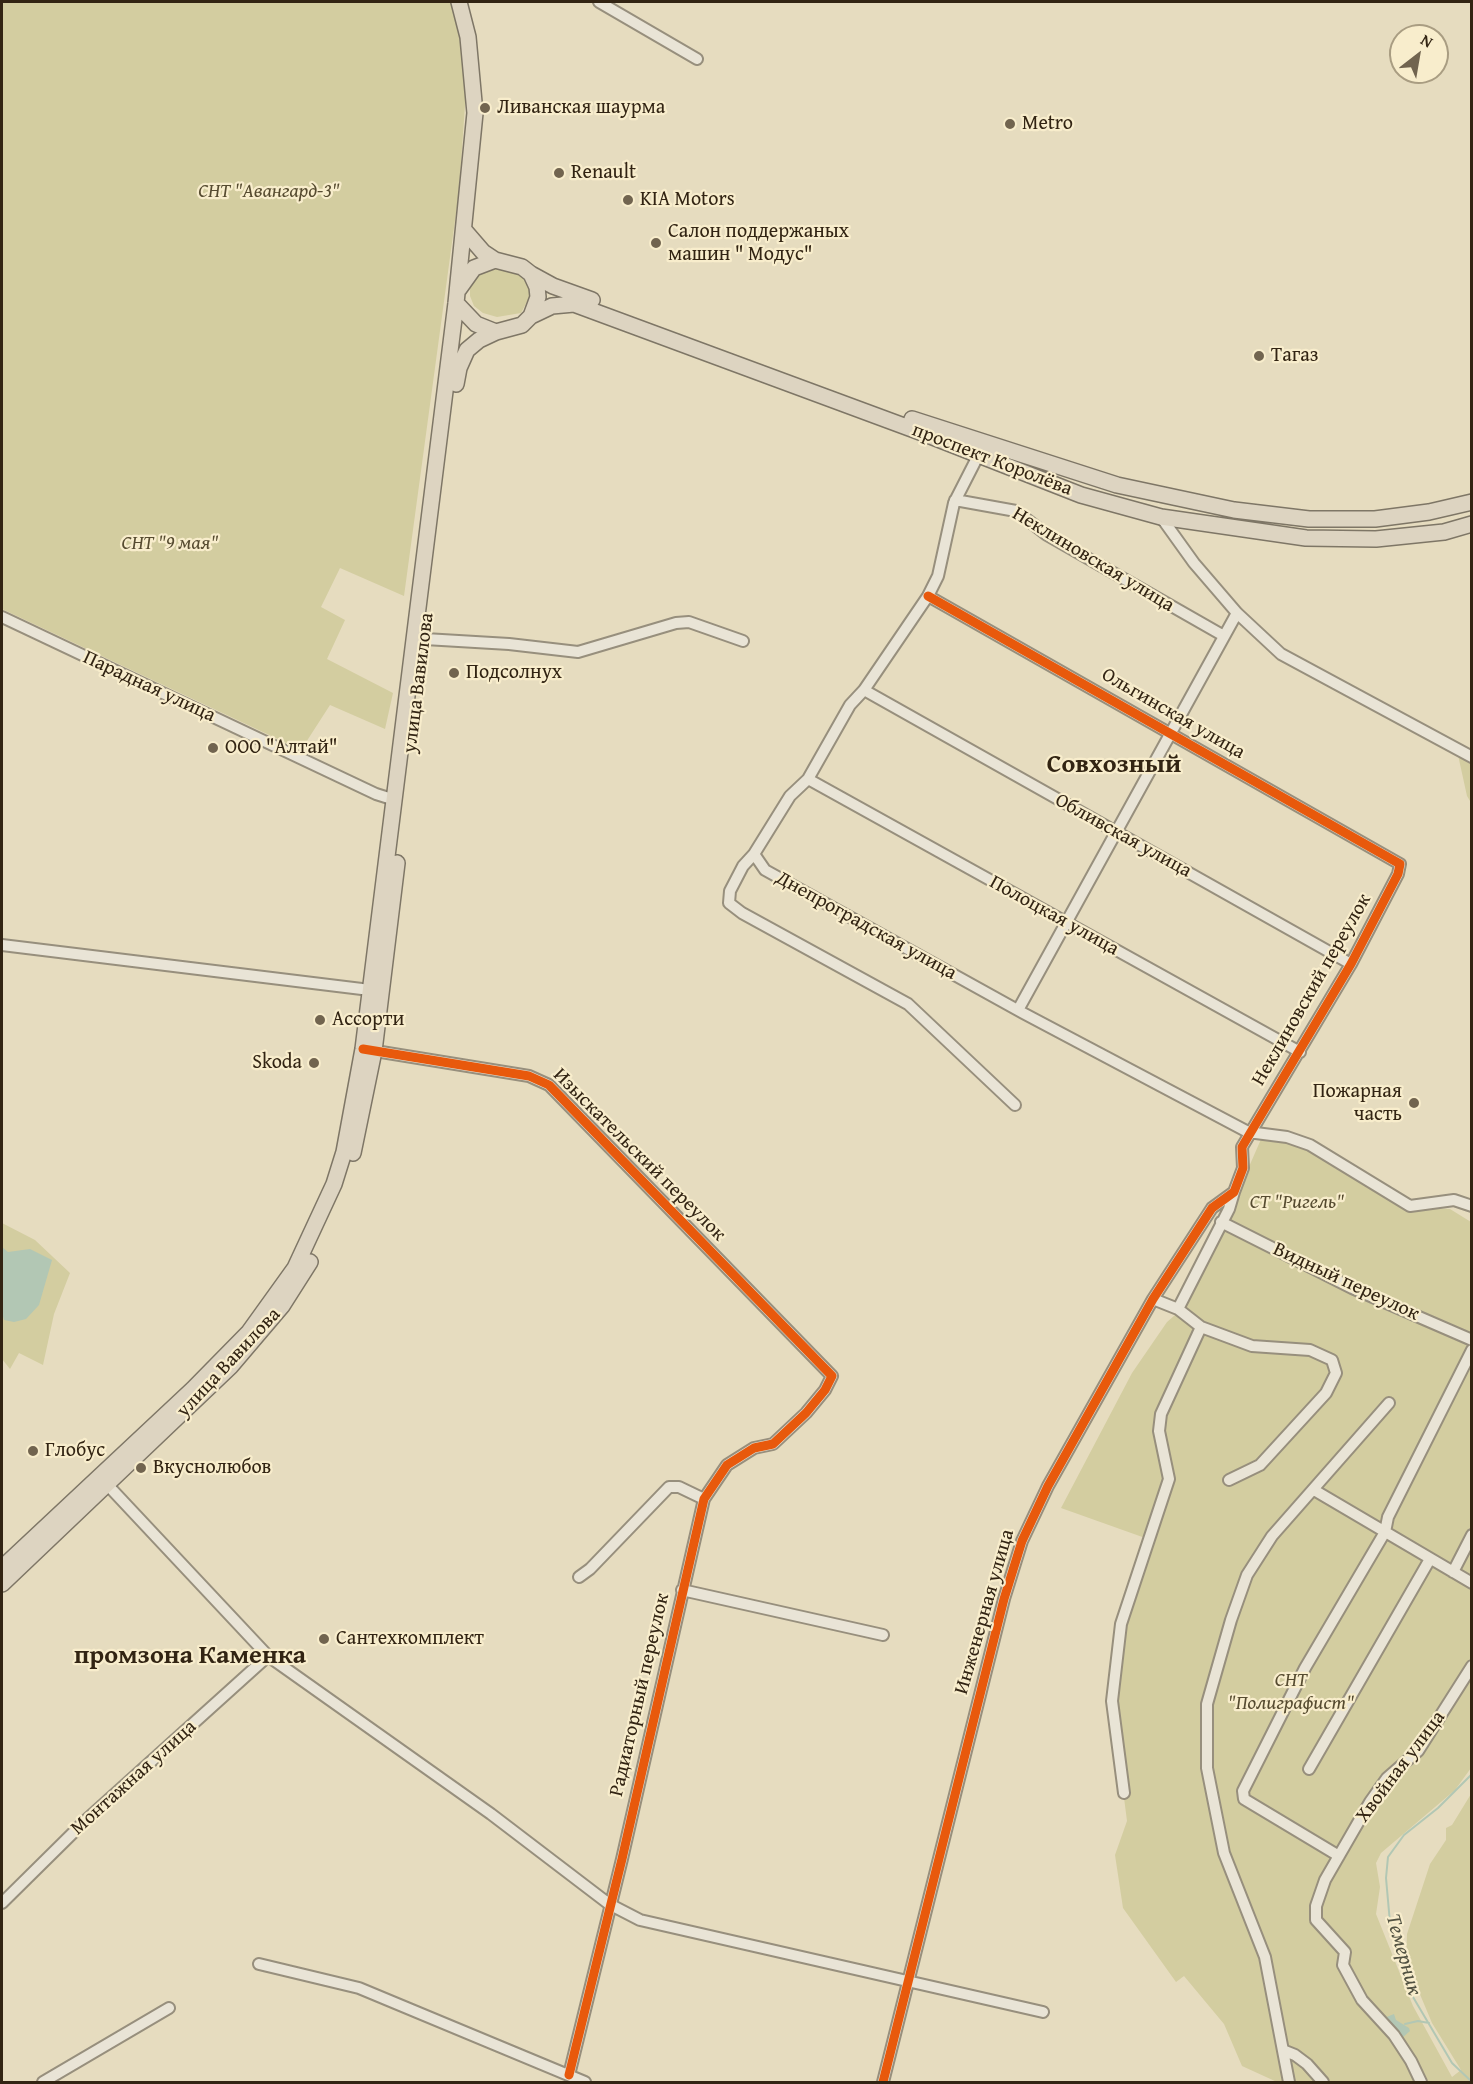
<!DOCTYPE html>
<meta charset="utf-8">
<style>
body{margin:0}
#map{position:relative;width:1473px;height:2084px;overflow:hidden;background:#e6dcbf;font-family:"Gentium Book Plus",serif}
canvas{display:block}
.frame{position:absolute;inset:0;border:3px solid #322413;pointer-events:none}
.north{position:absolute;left:1389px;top:24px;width:60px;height:60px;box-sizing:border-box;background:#f8edcc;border:2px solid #a99d82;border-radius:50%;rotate:31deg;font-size:16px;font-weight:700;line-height:24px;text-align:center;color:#322413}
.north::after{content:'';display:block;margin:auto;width:21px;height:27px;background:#71644f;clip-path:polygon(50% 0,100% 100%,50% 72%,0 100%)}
</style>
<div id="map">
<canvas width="1473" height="2084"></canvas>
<div class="frame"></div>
<div class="north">N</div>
</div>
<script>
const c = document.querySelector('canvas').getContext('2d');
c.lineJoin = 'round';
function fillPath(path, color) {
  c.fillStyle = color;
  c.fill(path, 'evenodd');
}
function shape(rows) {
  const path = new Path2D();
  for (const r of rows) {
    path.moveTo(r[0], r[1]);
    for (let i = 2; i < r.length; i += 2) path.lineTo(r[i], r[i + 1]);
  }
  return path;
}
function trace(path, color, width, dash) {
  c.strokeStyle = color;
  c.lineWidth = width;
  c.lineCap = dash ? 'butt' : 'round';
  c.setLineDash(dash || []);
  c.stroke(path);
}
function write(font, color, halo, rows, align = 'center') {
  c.font = font + ' "Gentium Book Plus",serif';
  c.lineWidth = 4.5;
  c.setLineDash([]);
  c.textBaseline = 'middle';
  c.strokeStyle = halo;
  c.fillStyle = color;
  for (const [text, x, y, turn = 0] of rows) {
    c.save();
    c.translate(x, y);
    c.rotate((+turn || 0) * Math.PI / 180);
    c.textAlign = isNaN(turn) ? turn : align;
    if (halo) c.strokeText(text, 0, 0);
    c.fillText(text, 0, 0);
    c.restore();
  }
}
const green = shape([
 [2,2,453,2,461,30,466,91,459,191,404,596,340,568,321,607,345,620,327,659,393,693,385,729,330,705,301,750,2,609],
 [493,267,517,271,528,281,531,294,521,313,497,317,483,313,474,306,470,296,470,286,477,274],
 [1458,755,1471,763,1470,801,1467,796],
 [1262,1137,1310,1148,1410,1206,1450,1209,1471,1222,1471,1768,1455,1790,1381,1853,1376,1863,1380,1887,1376,1914,1413,2006,1452,2077,1461,2070,1432,2023,1406,1961,1407,1934,1430,1864,1446,1840,1446,1828,1452,1825,1471,1794,1471,2082,1277,2082,1242,2066,1224,2024,1184,1976,1176,1982,1123,1908,1115,1855,1127,1821,1111,1697,1115,1645,1148,1539,1061,1508,1132,1373,1167,1322,1182,1309,1223,1226],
 [2,1223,35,1240,70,1273,54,1314,43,1365,19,1353,10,1369,2,1359]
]);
const water = shape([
 [2,1247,8,1252,30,1249,52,1260,39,1305,26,1319,14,1322,4,1320,2,1313],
 [1394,2014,1396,2020,1409,2028,1410,2031,1402,2038,1384,2018]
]);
const stream = shape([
 [1472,1774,1438,1808,1404,1835,1388,1857,1386,1878,1390,1923,1413,1997,1452,2063,1472,2082],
 [1405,2024,1418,2021,1429,2023]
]);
const street = shape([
 [599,2,697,59],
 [978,456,954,503,938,576,928,596,864,690,850,705,808,779,790,796,754,854,743,866,730,891,729,903,742,913,908,1004,1015,1105],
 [955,500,1016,511,1047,535,1224,636],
 [1161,517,1194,563,1237,613,1281,654,1472,757],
 [2,617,376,794,395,800],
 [425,639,509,644,578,652,676,623,689,622,743,641],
 [864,690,1351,964],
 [808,779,1300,1052],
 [754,854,765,870,1023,1013,1248,1132,1287,1137,1310,1145,1410,1206,1454,1200,1472,1206],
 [2,945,370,990],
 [1018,1010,1237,613],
 [369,1050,529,1076,549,1085,832,1376,825,1390,806,1413,773,1444,754,1448,727,1465,704,1499,622,1859,569,2075],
 [1221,1222,1352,1288,1472,1340],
 [1153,1299,1178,1309,1201,1327,1252,1346,1310,1350,1332,1360,1336,1373,1326,1393,1260,1465,1229,1480],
 [1178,1309,1229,1209,1234,1192],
 [102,1479,268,1656,491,1814,609,1904,640,1920,1043,2012],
 [1314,1490,1472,1583],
 [1453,1572,1472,1535],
 [579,1577,590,1569,669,1487,679,1487,704,1499],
 [682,1590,883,1635],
 [1309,1769,1430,1559],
 [1124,1793,1112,1701,1121,1624,1169,1479,1159,1431,1161,1414,1201,1327],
 [1339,1856,1244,1799,1243,1791,1305,1668,1385,1532,1388,1517,1472,1350],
 [2,1903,84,1822,268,1656],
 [259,1964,359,1988,585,2082],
 [1285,2051,1295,2055,1307,2064,1323,2082],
 [43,2082,169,2008],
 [883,2082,1004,1599,1022,1541,1048,1486,1153,1299,1212,1208,1234,1192,1243,1168,1242,1147,1351,964,1398,874,1400,864,928,596],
 [1289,2082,1265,1957,1224,1853,1207,1768,1207,1704,1231,1620,1247,1575,1272,1536,1389,1403],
 [1421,2082,1411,2061,1394,2035,1362,2000,1343,1965,1345,1952,1316,1920,1316,1906,1325,1880,1370,1802,1387,1778,1418,1751,1472,1666]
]);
const primary = shape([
 [464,230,483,252,495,260],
 [531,274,553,286,592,300],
 [456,303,476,324,496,332],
 [531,316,552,306,574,304,920,432,1081,495,1161,517,1306,538,1376,539,1444,532,1472,524],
 [456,384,459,368,467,350,479,340,496,332,522,325,531,316,538,297,537,287,531,274,522,267,495,260,474,268,459,289],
 [912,419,1117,485,1234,510,1309,519,1375,519,1429,512,1472,502],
 [353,1153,374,1051,397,863],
 [2,1568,193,1389,249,1332,295,1268,334,1184,344,1152,363,1049,456,303,475,113,468,37,459,2],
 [2,1584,231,1366,282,1306,310,1262]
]);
const cycleway = shape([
 [363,1049,529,1076,549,1085,832,1376,825,1390,806,1413,773,1444,754,1448,727,1465,704,1499,622,1859,569,2075],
 [883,2082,1004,1599,1022,1541,1048,1486,1153,1299,1212,1208,1234,1192,1243,1168,1242,1147,1351,964,1398,874,1400,864,928,596]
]);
const markers = [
 [485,108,6,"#71644f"],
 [1010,124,6,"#71644f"],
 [559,173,6,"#71644f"],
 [628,200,6,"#71644f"],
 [656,243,6,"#71644f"],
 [1259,356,6,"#71644f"],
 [454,673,6,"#71644f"],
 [213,748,6,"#71644f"],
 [320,1020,6,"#71644f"],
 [314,1063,6,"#71644f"],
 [1414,1103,6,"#71644f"],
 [33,1451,6,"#71644f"],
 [141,1468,6,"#71644f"],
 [324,1639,6,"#71644f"]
];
const poiNames = [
 ["Ливанская шаурма",497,108],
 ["Metro",1022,124],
 ["Renault",571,173],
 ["KIA Motors",640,200],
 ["Салон поддержаных",668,232],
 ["машин \" Модус\"",668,255],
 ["Тагаз",1271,356],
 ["Подсолнух",466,673],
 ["ООО \"Алтай\"",225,748],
 ["Ассорти",332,1020],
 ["Skoda",302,1063,"right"],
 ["Пожарная",1402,1092,"right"],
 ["часть",1402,1115,"right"],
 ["Глобус",45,1451],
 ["Вкуснолюбов",153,1468],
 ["Сантехкомплект",336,1639]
];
const parkNames = [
 ["СНТ \"Авангард-3\"",269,192],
 ["СНТ \"9 мая\"",170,544],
 ["СТ \"Ригель\"",1297,1203],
 ["СНТ",1291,1681],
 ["\"Полиграфист\"",1291,1704]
];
const streetNames = [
 ["проспект Королёва",992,460,21],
 ["Неклиновская улица",1093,560,31],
 ["улица Вавилова",419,683,-83],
 ["Парадная улица",149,687,25],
 ["Ольгинская улица",1173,714,30],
 ["Обливская улица",1123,836,29],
 ["Полоцкая улица",1054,916,29],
 ["Днепроградская улица",866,926,29],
 ["Неклиновский переулок",1312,990,-60],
 ["Изыскательский переулок",639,1155,45],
 ["Видный переулок",1346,1282,25],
 ["улица Вавилова",229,1363,-47],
 ["Инженерная улица",985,1612,-74],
 ["Радиаторный переулок",640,1695,-77],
 ["Хвойная улица",1401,1767,-53],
 ["Монтажная улица",134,1778,-42]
];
const waterNames = [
 ["Темерник",1403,1955,74]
];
const districtNames = [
 ["Совхозный",1114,765],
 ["промзона Каменка",190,1656]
];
fillPath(green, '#d3cda0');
fillPath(water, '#b2c7b4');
trace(stream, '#b2c7b4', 2);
trace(street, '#978f7d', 14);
trace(primary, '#7e7666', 18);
trace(street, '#e9e4d6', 10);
trace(primary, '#ddd4c1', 15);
trace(cycleway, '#e8590c', 9);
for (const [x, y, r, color] of markers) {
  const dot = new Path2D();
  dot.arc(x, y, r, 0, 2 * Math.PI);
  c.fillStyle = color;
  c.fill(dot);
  trace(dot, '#f8edcc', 2);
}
write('20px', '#322413', '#f8edcc', poiNames, 'left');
write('italic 20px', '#564b30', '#f8edcc', parkNames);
write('20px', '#322413', '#f8edcc', streetNames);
write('italic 21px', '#525242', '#f8edcc', waterNames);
write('bold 26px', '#322413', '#f8edcc', districtNames);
</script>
